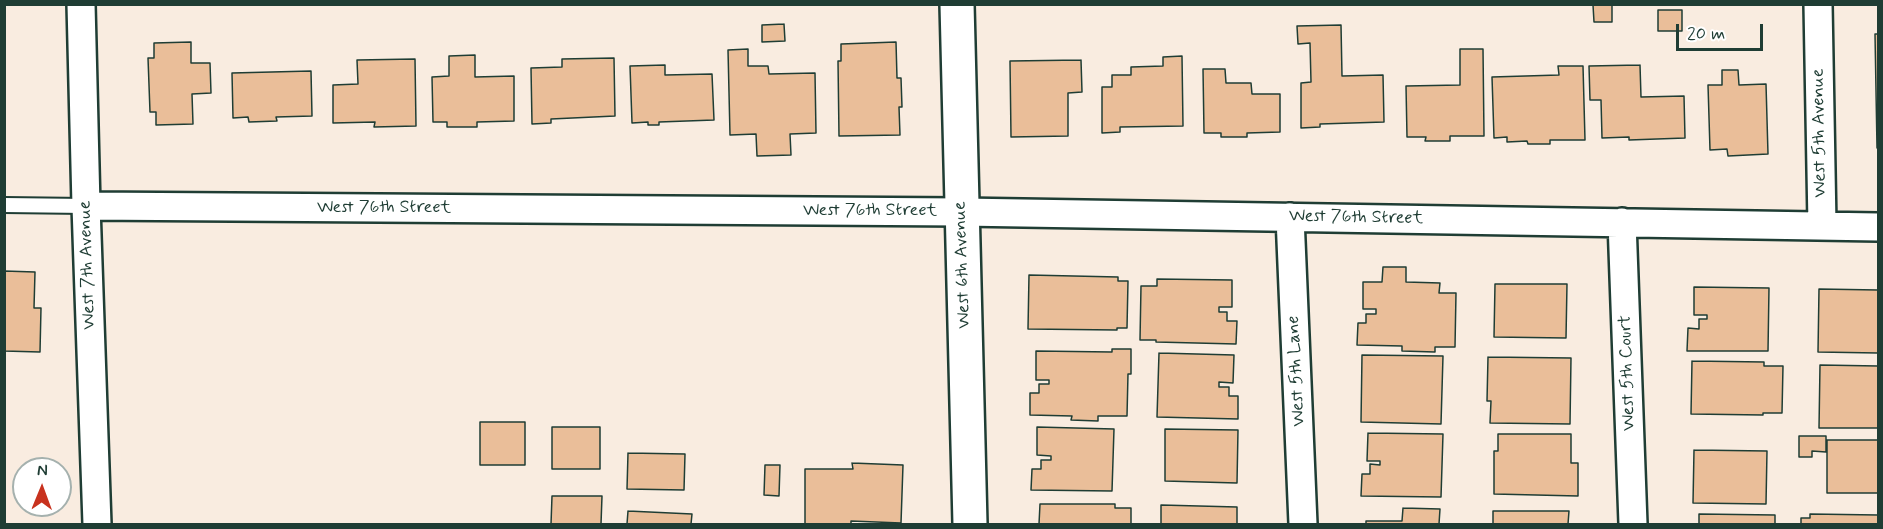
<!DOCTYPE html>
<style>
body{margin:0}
#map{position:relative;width:1883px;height:529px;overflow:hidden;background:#f9ece0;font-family:Mynerve,sans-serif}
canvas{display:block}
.frame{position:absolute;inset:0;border:6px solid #1f3d34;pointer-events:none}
.north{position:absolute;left:12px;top:457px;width:60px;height:60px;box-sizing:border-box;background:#fff;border:2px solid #a5b1ae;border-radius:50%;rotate:1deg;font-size:16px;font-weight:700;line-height:24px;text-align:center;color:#1f3d34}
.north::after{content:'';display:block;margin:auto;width:21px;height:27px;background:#c8321e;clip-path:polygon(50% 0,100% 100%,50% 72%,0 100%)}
.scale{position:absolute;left:1676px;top:24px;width:87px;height:27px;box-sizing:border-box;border:3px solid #1f3d34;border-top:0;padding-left:8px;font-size:18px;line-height:21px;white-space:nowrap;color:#1f3d34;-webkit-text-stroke:4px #fff;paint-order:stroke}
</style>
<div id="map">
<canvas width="1883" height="529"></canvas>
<div class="frame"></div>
<div class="north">N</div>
<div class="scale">20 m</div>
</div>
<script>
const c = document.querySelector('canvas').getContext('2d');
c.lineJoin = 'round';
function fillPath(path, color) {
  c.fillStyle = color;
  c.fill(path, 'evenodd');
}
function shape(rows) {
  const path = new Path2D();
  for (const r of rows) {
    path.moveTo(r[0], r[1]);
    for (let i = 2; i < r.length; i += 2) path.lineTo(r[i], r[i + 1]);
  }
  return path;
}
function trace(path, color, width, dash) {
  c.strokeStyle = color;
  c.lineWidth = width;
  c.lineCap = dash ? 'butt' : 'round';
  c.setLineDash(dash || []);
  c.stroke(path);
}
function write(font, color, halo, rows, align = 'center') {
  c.font = font + ' Mynerve,sans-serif';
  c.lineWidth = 5;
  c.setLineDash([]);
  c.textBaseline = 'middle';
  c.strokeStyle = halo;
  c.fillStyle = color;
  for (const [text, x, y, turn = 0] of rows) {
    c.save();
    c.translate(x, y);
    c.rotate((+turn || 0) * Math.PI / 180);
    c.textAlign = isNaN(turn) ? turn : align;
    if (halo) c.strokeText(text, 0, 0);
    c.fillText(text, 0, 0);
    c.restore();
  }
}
const building = shape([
 [1593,5,1612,5,1612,22,1594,22,1593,5],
 [1658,10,1682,10,1682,31,1658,31,1658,10],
 [784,24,785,41,762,42,762,25,784,24],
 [1341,25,1342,76,1383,75,1384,122,1320,124,1320,127,1301,128,1301,83,1311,82,1310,43,1298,44,1297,26,1341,25],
 [1875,34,1878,34,1878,148,1877,148,1875,34],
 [191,42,191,63,210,63,211,93,192,94,193,124,156,125,156,112,150,112,148,58,154,58,154,43,191,42],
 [896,42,897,78,901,78,902,107,899,107,900,135,839,136,838,61,841,61,841,44,896,42],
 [748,49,748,66,768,66,769,74,815,73,816,133,790,134,791,155,757,156,756,134,730,135,728,50,748,49],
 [1460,49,1483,49,1484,136,1450,136,1450,141,1425,141,1426,137,1407,137,1406,86,1460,85,1460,49],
 [475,55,475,77,514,76,514,121,477,122,477,127,447,127,447,122,433,122,432,77,449,76,449,56,475,55],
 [1182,56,1183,126,1120,127,1120,132,1102,133,1102,87,1112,87,1112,75,1131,75,1131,67,1163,66,1163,57,1182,56],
 [614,58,615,116,551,119,551,123,532,124,531,68,562,67,562,59,614,58],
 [415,59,416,126,374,127,375,122,333,123,333,85,358,84,357,60,415,59],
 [1081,60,1082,92,1068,93,1068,136,1011,137,1010,61,1081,60],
 [665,65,665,75,712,74,714,120,659,122,659,125,648,125,648,122,632,123,630,66,665,65],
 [1640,65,1641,97,1684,96,1685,138,1629,140,1629,137,1602,138,1601,100,1590,100,1589,66,1640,65],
 [1558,66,1583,66,1585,140,1550,140,1550,144,1528,144,1527,141,1507,142,1507,137,1494,138,1492,77,1559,75,1558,66],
 [1203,69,1225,69,1226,83,1251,83,1252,94,1280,94,1280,132,1247,133,1247,137,1221,137,1221,133,1204,133,1203,69],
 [1722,70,1738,70,1739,85,1766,84,1768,154,1728,156,1727,149,1710,150,1708,85,1722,85,1722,70],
 [311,71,312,116,276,117,277,121,249,122,248,117,233,118,232,73,311,71],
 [1383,267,1406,267,1406,282,1440,283,1439,293,1456,293,1455,347,1435,347,1435,352,1402,351,1402,346,1357,345,1358,323,1366,323,1366,314,1376,314,1376,309,1363,309,1363,282,1382,282,1383,267],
 [4,271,35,272,34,308,41,308,40,352,4,351,4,271],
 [1029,275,1118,277,1118,281,1128,281,1127,328,1117,328,1117,330,1028,329,1029,275],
 [1157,279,1232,280,1232,307,1219,307,1219,312,1227,312,1227,321,1237,321,1236,344,1156,342,1156,340,1140,340,1141,286,1157,286,1157,279],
 [1495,284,1567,284,1566,338,1494,337,1495,284],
 [1694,287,1769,288,1768,351,1687,351,1688,328,1699,329,1699,319,1707,319,1707,315,1694,315,1694,287],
 [1819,289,1878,290,1878,353,1818,352,1819,289],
 [1112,349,1131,349,1131,374,1128,374,1127,416,1098,416,1098,421,1071,420,1072,416,1030,415,1030,393,1039,393,1039,384,1049,384,1049,380,1036,380,1036,351,1112,352,1112,349],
 [1159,353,1234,355,1233,383,1219,382,1219,387,1229,387,1229,396,1238,396,1238,419,1157,417,1159,353],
 [1362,355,1443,356,1441,424,1361,422,1362,355],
 [1488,357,1571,358,1570,424,1490,423,1491,401,1487,401,1488,357],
 [1692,361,1764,362,1764,366,1783,366,1782,413,1763,413,1763,415,1691,414,1692,361],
 [1820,365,1878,366,1878,428,1819,428,1820,365],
 [480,422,525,422,525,465,480,465,480,422],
 [552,427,600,427,600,469,552,469,552,427],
 [1037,427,1114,429,1112,491,1031,490,1032,469,1041,469,1041,460,1051,460,1051,456,1037,455,1037,427],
 [1165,429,1238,430,1237,483,1165,481,1165,429],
 [1368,433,1443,434,1441,497,1361,496,1362,474,1370,474,1370,464,1380,465,1380,461,1367,461,1368,433],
 [1498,434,1571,434,1571,463,1578,463,1578,496,1494,494,1494,451,1498,451,1498,434],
 [1799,436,1826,436,1826,452,1812,451,1812,457,1799,457,1799,436],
 [1827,440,1878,440,1878,493,1827,493,1827,440],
 [1694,450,1767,451,1766,504,1693,503,1694,450],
 [628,453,685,454,684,490,627,489,628,453],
 [852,463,903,465,901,523,851,521,851,524,805,524,805,469,853,469,852,463],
 [765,465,780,465,779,496,764,495,765,465],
 [552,496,602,496,601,524,551,524,552,496],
 [1040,504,1115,504,1115,508,1131,508,1131,524,1039,524,1040,504],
 [1161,505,1237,507,1237,524,1161,524,1161,505],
 [1403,508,1440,509,1439,524,1366,524,1366,521,1402,521,1403,508],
 [628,511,692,514,691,524,627,524,628,511],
 [1493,511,1569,511,1568,524,1493,524,1493,511],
 [1699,514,1775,515,1775,524,1699,524,1699,514],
 [1810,514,1878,515,1878,524,1801,524,1801,518,1810,518,1810,514]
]);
const service = shape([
 [4,205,86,206]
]);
const minor = shape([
 [81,4,86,206,97,524],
 [1818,4,1822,225],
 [86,206,962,212,1878,227],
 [1290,217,1303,524],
 [1622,222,1633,524]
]);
const tertiary = shape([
 [957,4,970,524]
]);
const streetNames = [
 ["West 5th Avenue",1820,133,-91],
 ["West 76th Street",384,208],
 ["West 76th Street",870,211],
 ["West 76th Street",1356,218,1],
 ["West 7th Avenue",88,265,-92],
 ["West 6th Avenue",963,265,-92],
 ["West 5th Lane",1297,371,-93],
 ["West 5th Court",1628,373,-92]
];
fillPath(building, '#eabe99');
trace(building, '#1f3d34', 1.5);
trace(service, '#1f3d34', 18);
trace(minor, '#1f3d34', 32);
trace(tertiary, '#1f3d34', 38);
trace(service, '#fff', 14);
trace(minor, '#fff', 27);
trace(tertiary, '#fff', 33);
write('18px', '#1f3d34', '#fff', streetNames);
</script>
